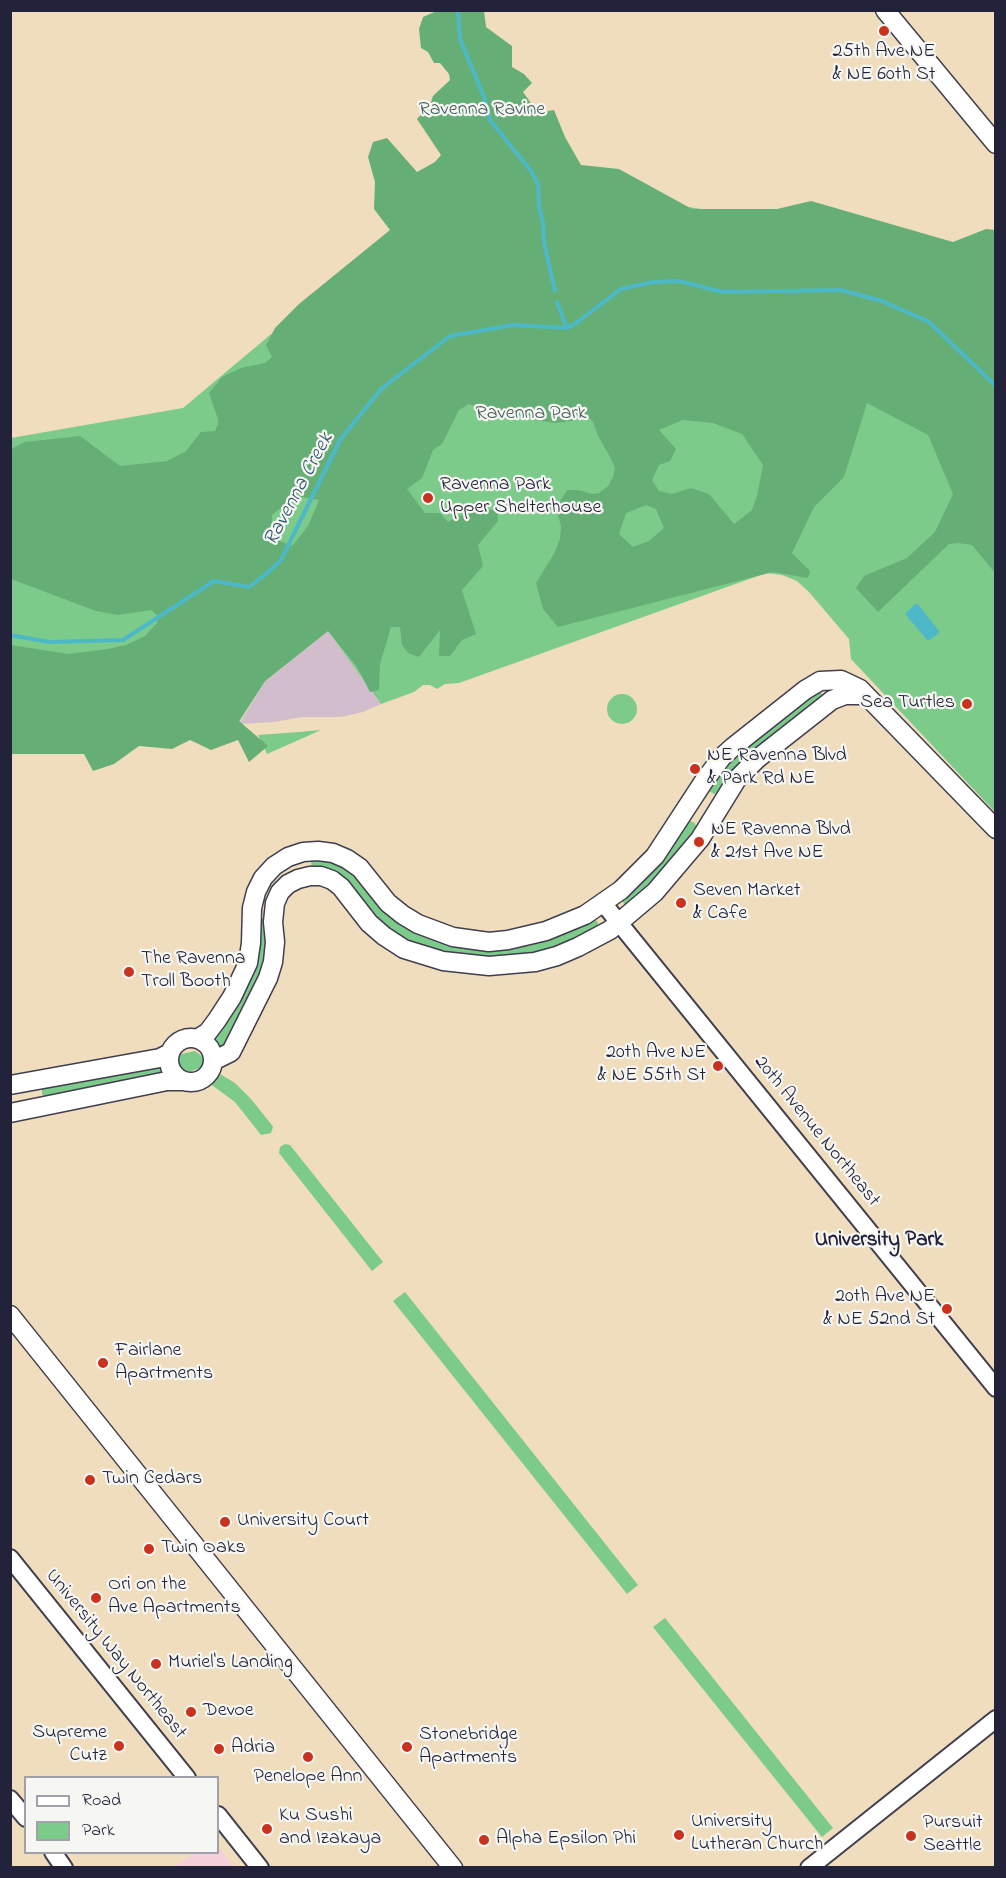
<!DOCTYPE html>
<style>
body{margin:0}
#map{position:relative;width:1006px;height:1878px;overflow:hidden;background:#efddbd;font-family:"Indie Flower",sans-serif}
canvas{display:block}
.frame{position:absolute;inset:0;border:12px solid #22223b;pointer-events:none}
.legend{position:absolute;left:24px;top:1776px;width:195px;height:78px;box-sizing:border-box;background:#f6f6f2;border:2px solid #a1a1a9;margin:0;padding:8px 10px;list-style:none;font-size:18px;color:#22223b}
.legend li{display:flex;align-items:center;gap:12px;height:30px}
.legend b{width:30px;border:2px solid #a1a1a9}
</style>
<div id="map">
<canvas width="1006" height="1878"></canvas>
<div class="frame"></div>
<ul class="legend">
<li><b style="height:8px;background:#fff"></b>Road</li>
<li><b style="height:16px;background:#7ccb8a"></b>Park</li>
</ul>
</div>
<script>
const c = document.querySelector('canvas').getContext('2d');
c.lineJoin = 'round';
function fillPath(path, color) {
  c.fillStyle = color;
  c.fill(path, 'evenodd');
}
function shape(rows) {
  const path = new Path2D();
  for (const r of rows) {
    if (r.length === 3) {
      path.moveTo(r[0] + r[2], r[1]);
      path.arc(r[0], r[1], r[2], 0, 2 * Math.PI);
      continue;
    }
    path.moveTo(r[0], r[1]);
    for (let i = 2; i < r.length; i += 2) path.lineTo(r[i], r[i + 1]);
  }
  return path;
}
function trace(path, color, width, dash) {
  c.strokeStyle = color;
  c.lineWidth = width;
  c.lineCap = dash ? 'butt' : 'round';
  c.setLineDash(dash || []);
  c.stroke(path);
}
function write(font, color, halo, rows, align = 'center') {
  c.font = font + ' "Indie Flower",sans-serif';
  c.lineWidth = 4.5;
  c.setLineDash([]);
  c.textBaseline = 'middle';
  c.strokeStyle = halo;
  c.fillStyle = color;
  for (const [text, x, y, turn = 0] of rows) {
    c.save();
    c.translate(x, y);
    c.rotate((+turn || 0) * Math.PI / 180);
    c.textAlign = isNaN(turn) ? turn : align;
    if (halo) c.strokeText(text, 0, 0);
    c.fillText(text, 0, 0);
    c.restore();
  }
}
const built = shape([
 [218,1846,234,1867,175,1867,194,1853,218,1852]
]);
const industrial = shape([
 [328,631,381,704,363,712,341,717,302,717,274,722,239,724,265,681]
]);
const green = shape([
 [468,169,624,197,964,250,995,288,995,812,851,659,849,639,809,592,797,581,782,575,766,573,459,683,445,684,437,689,430,685,423,685,414,692,381,704,328,631,265,681,239,722,11,735,11,438,183,408],
 [818,690,823,695,824,699,720,792,714,794,709,791,708,789,730,757],
 [622,709,15],
 [321,730,267,754,258,735,299,732],
 [687,820,695,823,696,827,675,860,662,877,627,905,624,904,622,900],
 [314,858,339,862,449,943,593,918,597,921,599,926,573,944,523,958,446,956,395,937,312,869,311,863],
 [262,918,267,920,266,966,228,1043,216,1050,205,1042,259,920],
 [195,1051,204,1058,206,1061,203,1067,189,1072,179,1072,175,1064,177,1055],
 [162,1062,165,1077,46,1098,42,1094,42,1088],
 [220,1074,235,1083,251,1099,271,1124,273,1127,271,1133,261,1135,235,1102,209,1083],
 [285,1144,290,1145,383,1262,372,1271,279,1153,280,1147],
 [405,1292,638,1585,627,1594,393,1301],
 [665,1618,833,1828,822,1837,653,1627]
]);
const forest = shape([
 [439,10,484,11,486,27,512,46,512,67,524,74,532,83,523,92,538,113,554,110,565,137,581,165,619,169,692,209,777,209,811,201,953,242,986,229,995,230,995,573,972,545,958,543,949,544,878,612,856,588,864,576,907,558,935,532,953,494,928,435,867,403,844,477,814,507,792,553,810,571,808,578,773,572,558,627,543,609,536,583,554,554,560,539,561,526,556,508,567,490,578,490,592,494,599,493,608,486,613,477,615,468,610,457,598,436,593,422,586,415,571,421,555,423,535,420,513,412,490,412,469,404,459,410,442,444,433,450,422,478,407,489,425,513,440,513,448,522,466,513,486,509,497,511,498,521,478,545,483,566,462,590,476,634,462,640,450,656,439,656,440,630,419,657,408,653,402,645,400,627,391,627,380,664,379,690,370,692,357,667,328,631,265,681,239,721,268,746,249,762,238,740,211,750,190,740,172,749,139,746,114,764,93,771,84,754,11,754,11,645,68,654,108,649,126,645,145,636,157,623,158,616,151,610,118,615,96,611,11,579,11,449,25,442,80,436,120,466,167,461,186,451,201,432,215,431,218,424,218,419,209,393,222,377,241,368,265,363,272,357,266,345,275,328,299,304,390,230,374,209,375,182,368,157,373,142,387,138,417,172,435,162,441,155,417,119,430,105,433,96,450,80,449,74,440,63,434,63,428,52,421,48,419,29,423,17],
 [683,420,713,423,742,434,763,465,757,496,752,510,734,524,709,494,691,488,672,494,659,491,652,480,659,465,670,461,676,449,659,430],
 [295,496,319,500,308,526,292,546,272,538,272,515],
 [646,505,656,509,664,528,649,541,633,547,619,534,626,513]
]);
const water = shape([
 [915,604,918,604,939,631,939,633,928,641,905,614]
]);
const stream = shape([
 [458,10,460,39,484,97,490,120,531,171,538,184,539,207,543,222,544,243,555,291],
 [557,302,567,328],
 [10,635,49,642,123,640,214,581,249,587,266,574,281,560,340,440,381,389,450,336,513,325,567,328,576,323,621,289,653,282,679,281,723,292,841,290,882,301,929,322,996,386]
]);
const tertiary = shape([
 [603,903,996,1388],
 [10,1558,187,1778],
 [10,1799,26,1818],
 [218,1815,260,1868],
 [53,1852,64,1868],
 [809,1868,996,1719]
]);
const secondary = shape([
 [885,10,996,144],
 [191,1060,22],
 [197,1039,208,1032,217,1020,232,997,248,963,251,943,252,908,256,892,263,878,274,866,288,857,303,852,318,851,333,853,347,859,360,868,388,903,403,915,418,924,453,937,489,942,508,940,546,931,585,915,621,890,655,856,704,781,722,757,733,747,805,690,820,681,841,680,860,689,996,829],
 [213,1061,231,1052,268,978,273,962,275,942,273,922,275,903,280,892,288,884,298,879,310,876,321,876,332,880,341,887,369,923,384,936,404,949,443,961,489,966,535,962,557,956,578,947,610,930,655,892,700,839,737,779,757,759,832,700,845,695,865,695],
 [10,1085,160,1058,170,1053],
 [10,1113,167,1081,183,1081],
 [10,1315,453,1868]
]);
const markers = [
 [884,31,6,"#c8321e"],
 [428,498,6,"#c8321e"],
 [967,704,6,"#c8321e"],
 [695,769,6,"#c8321e"],
 [699,842,6,"#c8321e"],
 [681,903,6,"#c8321e"],
 [129,972,6,"#c8321e"],
 [718,1066,6,"#c8321e"],
 [947,1309,6,"#c8321e"],
 [103,1363,6,"#c8321e"],
 [90,1480,6,"#c8321e"],
 [225,1522,6,"#c8321e"],
 [149,1549,6,"#c8321e"],
 [96,1598,6,"#c8321e"],
 [156,1664,6,"#c8321e"],
 [191,1712,6,"#c8321e"],
 [119,1746,6,"#c8321e"],
 [407,1747,6,"#c8321e"],
 [219,1749,6,"#c8321e"],
 [308,1757,6,"#c8321e"],
 [267,1829,6,"#c8321e"],
 [679,1835,6,"#c8321e"],
 [911,1836,6,"#c8321e"],
 [484,1840,6,"#c8321e"]
];
const poiNames = [
 ["25th Ave NE",884,53,"center"],
 ["& NE 60th St",884,76,"center"],
 ["Ravenna Park",440,486],
 ["Upper Shelterhouse",440,509],
 ["Sea Turtles",955,704,"right"],
 ["NE Ravenna Blvd",707,757],
 ["& Park Rd NE",707,780],
 ["NE Ravenna Blvd",711,831],
 ["& 21st Ave NE",711,854],
 ["Seven Market",693,892],
 ["& Cafe",693,915],
 ["The Ravenna",141,960],
 ["Troll Booth",141,983],
 ["20th Ave NE",706,1054,"right"],
 ["& NE 55th St",706,1077,"right"],
 ["20th Ave NE",935,1298,"right"],
 ["& NE 52nd St",935,1321,"right"],
 ["Fairlane",115,1352],
 ["Apartments",115,1375],
 ["Twin Cedars",102,1480],
 ["University Court",237,1522],
 ["Twin Oaks",161,1549],
 ["Ori on the",108,1586],
 ["Ave Apartments",108,1609],
 ["Muriel's Landing",168,1664],
 ["Devoe",203,1712],
 ["Supreme",107,1734,"right"],
 ["Cutz",107,1757,"right"],
 ["Stonebridge",419,1736],
 ["Apartments",419,1759],
 ["Adria",231,1749],
 ["Penelope Ann",308,1778,"center"],
 ["Ku Sushi",279,1817],
 ["and Izakaya",279,1840],
 ["University",691,1823],
 ["Lutheran Church",691,1846],
 ["Pursuit",923,1824],
 ["Seattle",923,1847],
 ["Alpha Epsilon Phi",496,1840]
];
const parkNames = [
 ["Ravenna Ravine",482,111],
 ["Ravenna Park",531,415]
];
const streetNames = [
 ["20th Avenue Northeast",816,1132,51],
 ["University Way Northeast",115,1655,51]
];
const waterNames = [
 ["Ravenna Creek",300,490,-62]
];
const neighbourhoodNames = [
 ["University Park",879,1242]
];
fillPath(built, '#f5cfda');
fillPath(industrial, '#d1bdcb');
fillPath(green, '#7ccb8a');
fillPath(forest, '#65af76');
fillPath(water, '#4db9c8');
trace(stream, '#4db9c8', 4);
trace(tertiary, '#413e4e', 20);
trace(secondary, '#413e4e', 21);
trace(tertiary, '#fff', 16);
trace(secondary, '#fff', 18);
for (const [x, y, r, color] of markers) {
  const dot = new Path2D();
  dot.arc(x, y, r, 0, 2 * Math.PI);
  c.fillStyle = color;
  c.fill(dot);
  trace(dot, '#f6f6f2', 2);
}
write('20px', '#22223b', '#f6f6f2', poiNames, 'left');
write('20px', '#425d57', '#f6f6f2', parkNames);
write('20px', '#22223b', '#f6f6f2', streetNames);
write('italic 21px', '#31576c', '#f6f6f2', waterNames);
write('bold 21px', '#22223b', '#f6f6f2', neighbourhoodNames);
</script>
